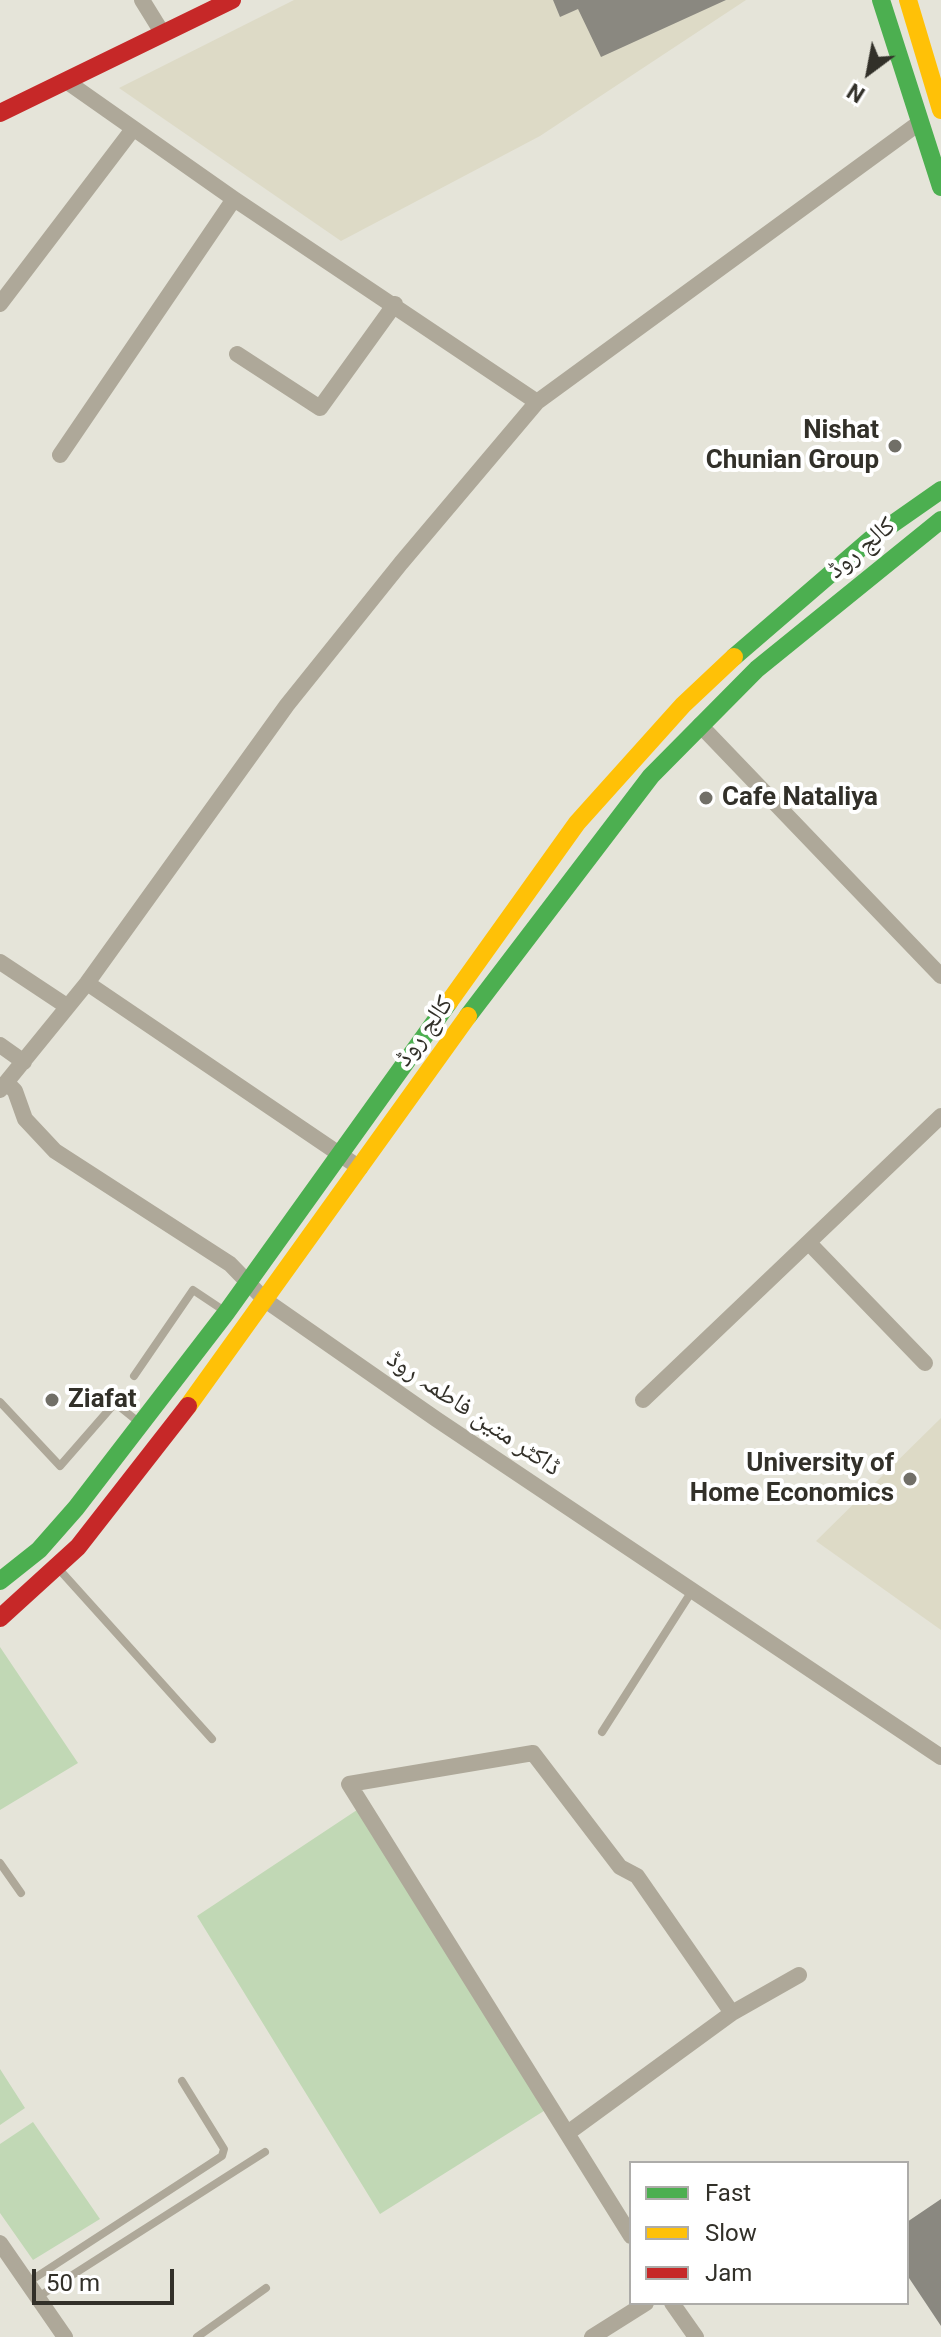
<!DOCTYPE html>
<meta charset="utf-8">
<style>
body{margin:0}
#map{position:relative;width:941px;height:2337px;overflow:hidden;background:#e5e4d9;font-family:Roboto,sans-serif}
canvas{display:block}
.legend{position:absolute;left:629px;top:2161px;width:280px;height:144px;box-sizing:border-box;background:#fff;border:2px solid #adaca9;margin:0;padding:10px 14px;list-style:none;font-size:24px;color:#323029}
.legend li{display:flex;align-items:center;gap:16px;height:40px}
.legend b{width:40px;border:2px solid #adaca9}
.north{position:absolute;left:829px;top:32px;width:80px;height:80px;-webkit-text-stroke:6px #fff;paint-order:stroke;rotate:212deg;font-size:22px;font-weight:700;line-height:32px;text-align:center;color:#323029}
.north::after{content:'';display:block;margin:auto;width:28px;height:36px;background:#323029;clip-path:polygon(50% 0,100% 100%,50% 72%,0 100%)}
.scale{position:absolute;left:32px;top:2269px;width:142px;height:36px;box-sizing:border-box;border:4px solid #323029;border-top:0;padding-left:10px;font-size:24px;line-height:28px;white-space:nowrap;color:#323029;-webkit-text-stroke:6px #fff;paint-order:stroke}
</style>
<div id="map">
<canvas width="941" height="2337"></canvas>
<ul class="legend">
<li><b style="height:10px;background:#4caf50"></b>Fast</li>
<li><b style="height:10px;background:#ffc107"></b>Slow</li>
<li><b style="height:10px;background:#c62828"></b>Jam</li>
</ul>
<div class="north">N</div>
<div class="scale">50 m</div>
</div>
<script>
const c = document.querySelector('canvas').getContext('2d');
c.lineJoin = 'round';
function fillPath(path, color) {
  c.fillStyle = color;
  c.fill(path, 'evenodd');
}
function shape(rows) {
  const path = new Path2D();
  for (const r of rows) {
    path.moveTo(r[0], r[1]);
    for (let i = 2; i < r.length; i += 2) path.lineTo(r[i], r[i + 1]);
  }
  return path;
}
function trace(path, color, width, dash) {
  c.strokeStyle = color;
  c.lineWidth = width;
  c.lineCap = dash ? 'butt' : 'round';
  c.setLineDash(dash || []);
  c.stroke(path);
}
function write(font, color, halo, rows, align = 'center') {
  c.font = font + ' Roboto,"Noto Naskh Arabic",sans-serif';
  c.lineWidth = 8;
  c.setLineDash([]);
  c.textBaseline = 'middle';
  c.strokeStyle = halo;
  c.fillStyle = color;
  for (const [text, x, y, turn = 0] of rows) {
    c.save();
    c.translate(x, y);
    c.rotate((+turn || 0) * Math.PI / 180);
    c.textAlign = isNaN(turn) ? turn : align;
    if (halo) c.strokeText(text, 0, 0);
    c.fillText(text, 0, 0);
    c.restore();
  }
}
const built = shape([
 [294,0,746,0,540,136,341,241,119,88],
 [941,1418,941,1630,816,1541]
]);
const green = shape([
 [0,1647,78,1763,0,1810],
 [363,1806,547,2109,380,2214,197,1916],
 [0,2069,25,2108,0,2125],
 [33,2122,100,2219,33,2260,0,2213,0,2144]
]);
const building = shape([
 [553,0,726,0,601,57,578,9,560,17],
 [941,2199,941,2326,907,2275,907,2222]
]);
const lane = shape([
 [134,1376,193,1290,226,1312],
 [0,1402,60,1466,115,1403,141,1424],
 [57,1567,212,1739],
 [602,1732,692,1591],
 [0,1863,21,1893],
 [27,2283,222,2156,224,2149,182,2081],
 [38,2297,265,2152],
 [197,2337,266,2288]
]);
const street = shape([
 [142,0,163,34],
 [66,81,234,199,537,402],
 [0,304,133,129],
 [237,354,320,408,395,304],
 [60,455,234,199],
 [700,725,941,976],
 [0,962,65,1005],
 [87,983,360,1168],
 [0,1045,24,1062],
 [7,1083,15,1091,25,1119,55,1151,230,1264,265,1300,436,1419,941,1757],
 [0,1090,87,983,287,705,401,563,537,402,919,123],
 [809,1243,925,1363],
 [643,1400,941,1116],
 [569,2132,732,2013,799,1975],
 [631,2236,349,1784,533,1753,620,1867,637,1876,732,2013],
 [0,2243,65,2337],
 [672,2303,696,2337],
 [592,2337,646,2303]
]);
const fast = shape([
 [881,0,941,187],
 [734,657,871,539,941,490],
 [468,1016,651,776,757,669,941,520],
 [0,1581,39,1550,76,1508,226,1313,449,1002]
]);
const slow = shape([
 [908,0,941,110],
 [449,1002,577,823,683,705,734,657],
 [188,1406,468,1016]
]);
const jam = shape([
 [0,113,232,0],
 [0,1618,78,1547,188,1406]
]);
const markers = [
 [895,446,8,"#716f67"],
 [706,798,8,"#716f67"],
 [52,1400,8,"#716f67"],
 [910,1479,8,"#716f67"]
];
const poiNames = [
 ["Nishat",879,431],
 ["Chunian Group",879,461],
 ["Cafe Nataliya",722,798,"left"],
 ["Ziafat",68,1400,"left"],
 ["University of",894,1464],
 ["Home Economics",894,1494]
];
const streetNames = [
 ["کالج روڈ",862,549,-40],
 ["کالج روڈ",425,1032,-54],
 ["ڈاکٹر متین فاطمہ روڈ",473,1414,34]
];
fillPath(built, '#dddac6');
fillPath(green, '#c1d8b5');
fillPath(building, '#8a8880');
trace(lane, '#aea899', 8);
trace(street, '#aea899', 16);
trace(fast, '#4caf50', 18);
trace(slow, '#ffc107', 18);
trace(jam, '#c62828', 18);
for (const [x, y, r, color] of markers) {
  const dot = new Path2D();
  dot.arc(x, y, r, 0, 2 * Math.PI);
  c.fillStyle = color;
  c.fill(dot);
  trace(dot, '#fff', 3);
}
write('bold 26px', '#323029', '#fff', poiNames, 'right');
write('26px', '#323029', '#fff', streetNames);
</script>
